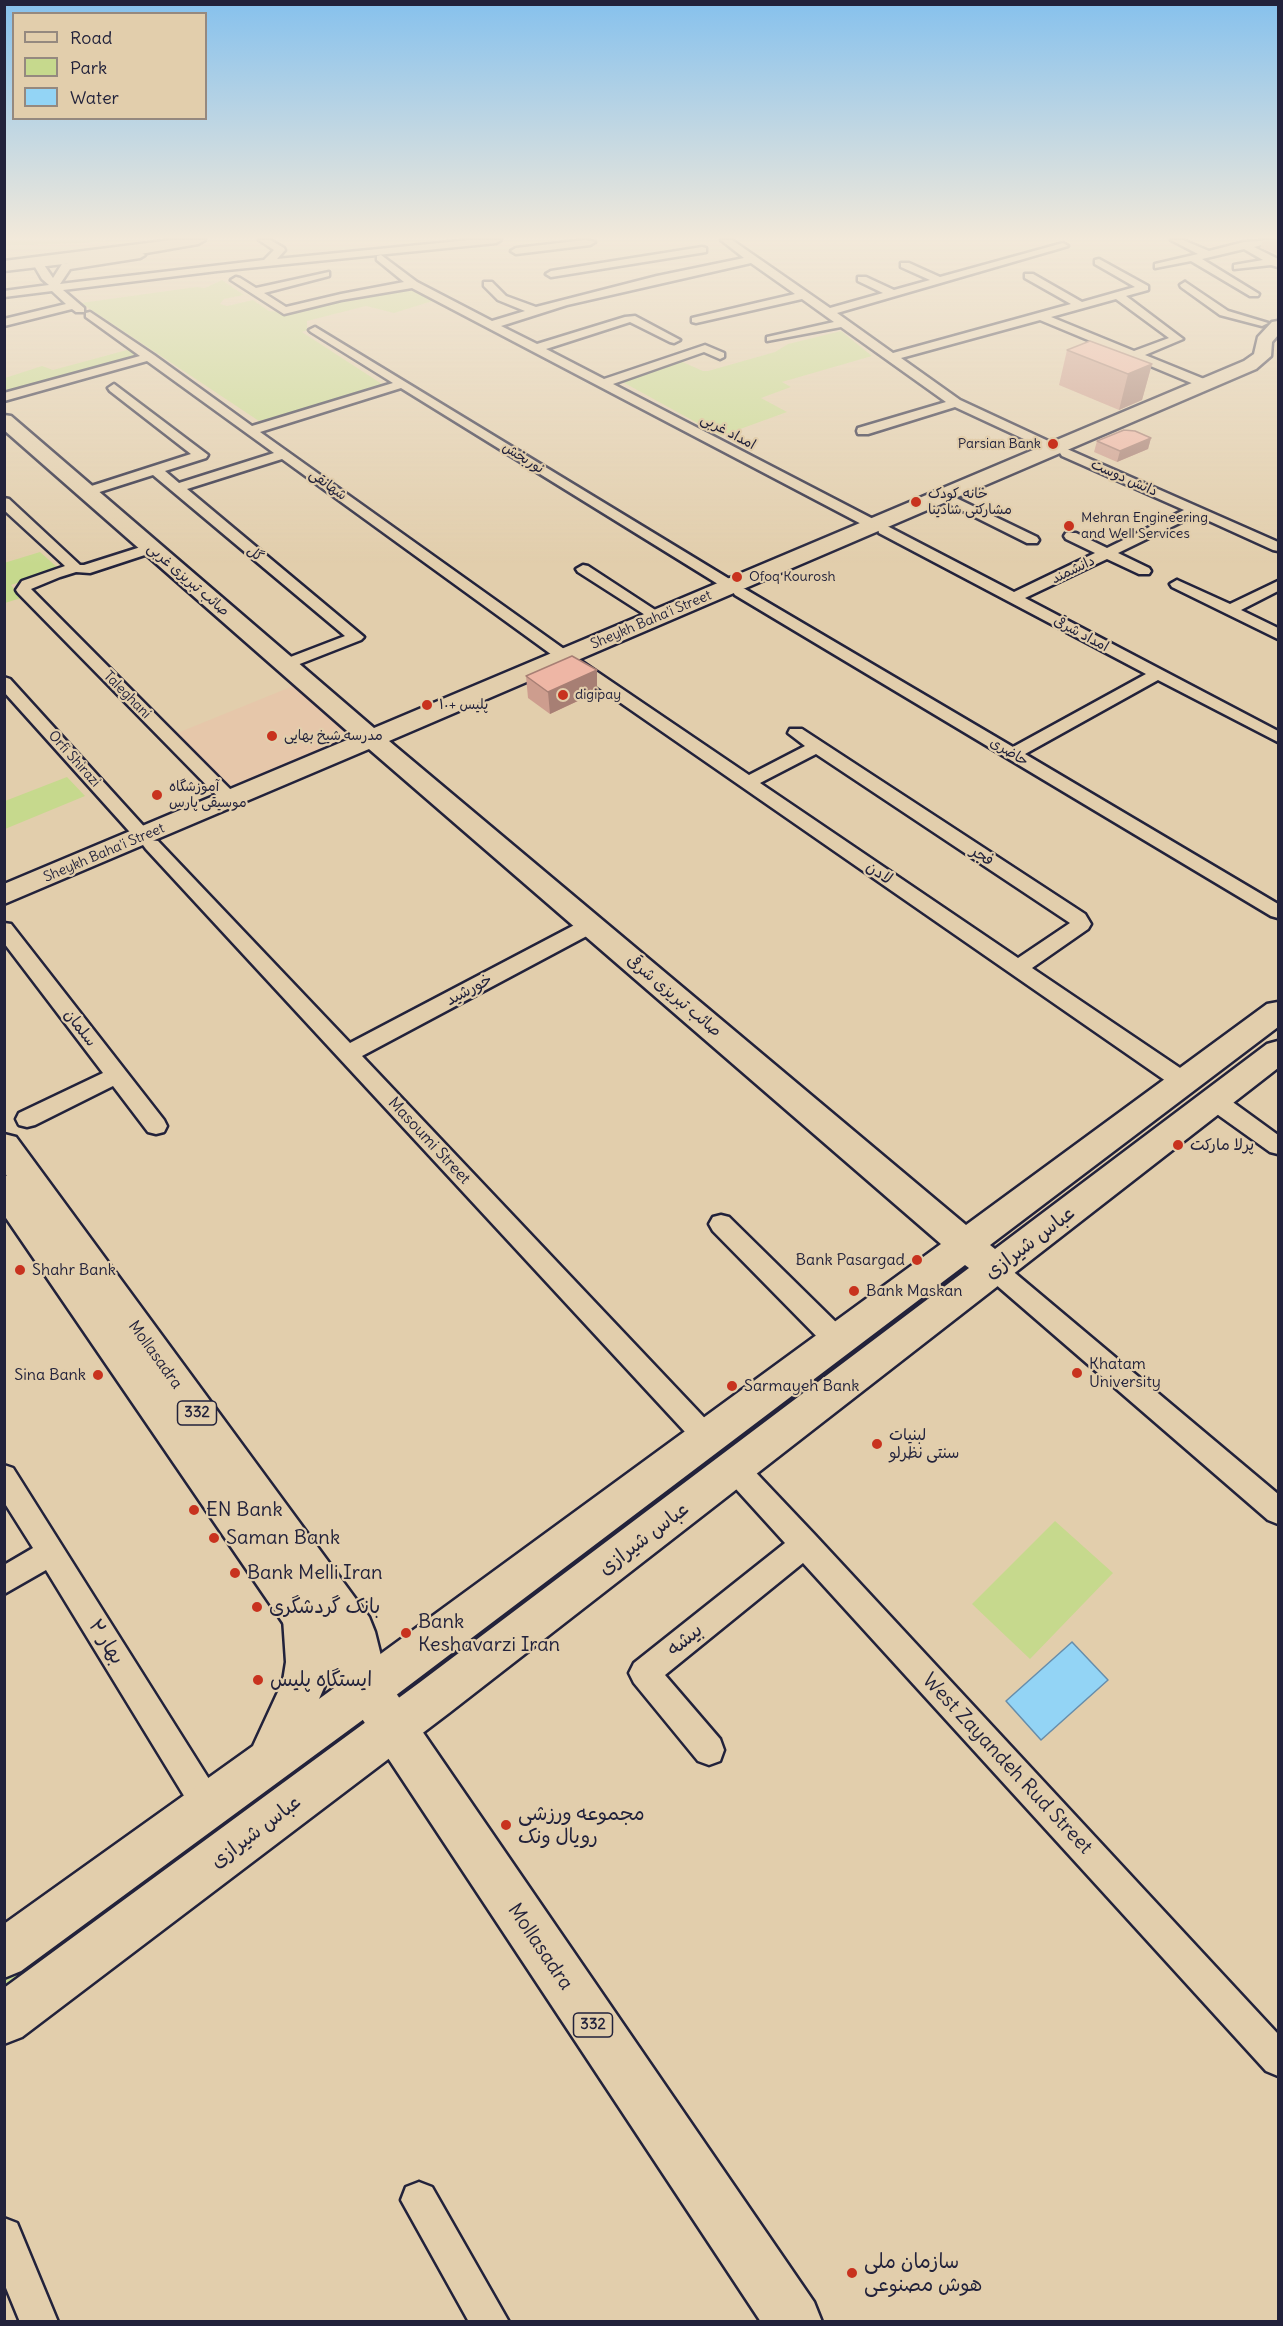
<!DOCTYPE html>
<meta charset="utf-8">
<style>
body{margin:0}
#map{position:relative;width:1283px;height:2326px;overflow:hidden;background:#e2ceac;font-family:Delius,sans-serif}
canvas{display:block}
.frame{position:absolute;inset:0;border:6px solid #22223b;pointer-events:none}
.legend{position:absolute;left:12px;top:12px;width:195px;height:108px;box-sizing:border-box;background:#e2ceac;border:2px solid #95897f;margin:0;padding:8px 10px;list-style:none;font-size:18px;color:#22223b}
.legend li{display:flex;align-items:center;gap:12px;height:30px}
.legend b{width:30px;border:2px solid #95897f}
</style>
<div id="map">
<canvas width="1283" height="2326"></canvas>
<div class="frame"></div>
<ul class="legend">
<li><b style="height:8px;background:#e2ceac"></b>Road</li>
<li><b style="height:16px;background:#c6d98d"></b>Park</li>
<li><b style="height:16px;background:#93d4f5"></b>Water</li>
</ul>
</div>
<script>
const c = document.querySelector('canvas').getContext('2d');
c.lineJoin = 'round';
function fillPath(path, color) {
  c.fillStyle = color;
  c.fill(path, 'evenodd');
}
function shape(rows) {
  const path = new Path2D();
  for (const r of rows) {
    path.moveTo(r[0], r[1]);
    for (let i = 2; i < r.length; i += 2) path.lineTo(r[i], r[i + 1]);
  }
  return path;
}
function trace(path, color, width, dash) {
  c.strokeStyle = color;
  c.lineWidth = width;
  c.lineCap = dash ? 'butt' : 'round';
  c.setLineDash(dash || []);
  c.stroke(path);
}
function write(font, color, halo, rows, align = 'center') {
  c.font = font + ' Delius,"Playpen Sans Arabic",sans-serif';
  c.lineWidth = 4.5;
  c.setLineDash([]);
  c.textBaseline = 'middle';
  c.strokeStyle = halo;
  c.fillStyle = color;
  for (const [text, x, y, turn = 0] of rows) {
    c.save();
    c.translate(x, y);
    c.rotate((+turn || 0) * Math.PI / 180);
    c.textAlign = isNaN(turn) ? turn : align;
    if (halo) c.strokeText(text, 0, 0);
    c.fillText(text, 0, 0);
    c.restore();
  }
}
const built = shape([
 [303,682,369,739,239,793,175,734]
]);
const green = shape([
 [4,240,106,240,84,243,5,246],
 [222,280,244,295,224,299,220,304,227,306,253,300,269,311,293,313,358,297,412,289,436,300,394,313,366,306,307,321,307,330,302,332,385,386,259,421,81,303,196,287,205,288],
 [841,331,872,356,782,382,791,387,761,398,787,412,721,436,619,380,678,360,703,371,708,371,775,352,788,344],
 [127,350,141,356,5,392,5,378,42,366,53,370],
 [40,552,58,568,56,570,11,585,21,598,5,603,4,563],
 [67,777,85,796,5,829,5,801],
 [1055,1521,1113,1573,1030,1659,972,1604],
 [320,1747,326,1754,5,2005,5,1971]
]);
const water = shape([
 [1072,1642,1108,1680,1041,1740,1006,1701,1072,1642]
]);
const street = shape([
 [259,240,270,240,284,248,285,250,277,259,470,240,501,240,496,243,217,271,63,290,84,308,84,312,76,312,72,309,4,326,4,319,66,304,52,291,4,297,4,291,49,285,42,279,35,267,36,265,44,265,53,278,62,264,140,252,145,255,140,258,70,269,60,284,264,260,274,250,259,240],
 [585,240,595,242,590,245,516,254,511,251,516,248,585,240],
 [721,240,732,240,830,308,883,293,858,281,858,277,866,277,894,290,930,280,901,267,901,263,909,263,940,277,1063,243,1068,246,837,313,893,353,1071,304,1025,278,1025,274,1033,274,1082,302,1135,287,1095,264,1095,260,1099,259,1148,286,1148,290,1126,296,1183,339,1145,355,1209,381,1209,387,1201,387,1040,320,901,358,960,400,1059,446,1060,449,1054,453,955,407,868,434,858,434,857,431,858,428,946,402,841,327,767,341,767,337,834,322,802,299,696,323,692,322,692,318,795,294,751,263,567,305,501,326,537,344,625,317,635,316,680,340,674,343,670,342,630,322,546,349,604,379,705,345,724,353,724,357,720,359,704,352,613,384,879,522,880,527,889,527,1014,592,1095,553,1066,539,1064,536,1066,533,1076,533,1107,548,1184,510,1062,456,1060,453,1062,450,1067,449,1278,542,1278,551,1273,550,1196,515,1118,553,1149,568,1151,571,1149,574,1139,574,1107,559,1025,598,1278,731,1278,742,1158,680,1025,754,1278,904,1278,918,1271,916,735,595,733,592,734,590,726,589,401,388,260,432,571,654,573,657,571,660,581,661,749,775,805,746,788,733,790,729,802,729,1085,914,1091,924,1088,929,1032,968,1192,1076,1195,1082,1192,1088,1184,1090,1176,1088,569,667,567,664,569,661,559,660,282,459,187,489,364,637,361,640,292,667,280,667,278,664,280,661,345,636,153,475,87,496,80,492,82,489,191,454,110,391,108,388,114,384,208,455,206,458,165,471,179,483,274,453,147,361,4,401,4,393,140,356,86,317,86,313,90,312,154,355,252,426,393,383,311,332,309,330,315,327,736,583,738,586,737,588,745,589,1013,747,1146,674,879,533,878,528,869,528,412,288,341,300,284,314,231,280,236,277,240,278,256,288,329,272,329,276,264,293,286,307,341,294,404,282,377,260,377,256,381,255,417,282,492,321,525,311,498,300,484,286,484,282,492,282,506,296,536,307,657,276,744,258,721,240],
 [1116,299,1169,338,1134,351,1051,317,1116,299],
 [816,754,1070,923,1018,958,760,783,816,754],
 [1171,240,1183,240,1209,251,1244,242,1274,240,1273,242,1254,247,1278,259,1278,267,1271,265,1234,269,1234,265,1263,260,1244,249,1202,259,1259,294,1258,296,1250,296,1191,261,1155,268,1155,264,1198,254,1171,240],
 [702,247,706,248,706,252,551,277,546,274,551,271,702,247],
 [1185,282,1228,311,1268,323,1262,326,1220,315,1181,287,1180,285,1185,282],
 [954,497,1037,537,1039,540,1037,543,1027,543,949,504,947,501,949,498,954,497],
 [4,498,9,499,80,565,84,565,147,545,157,545,159,548,157,551,90,573,76,572,60,577,31,589,236,795,239,799,236,803,224,803,18,593,16,590,22,581,65,566,4,510,4,498],
 [583,565,588,566,666,617,658,622,653,620,578,572,576,569,583,565],
 [1177,580,1230,604,1278,581,1278,591,1241,610,1278,628,1278,639,1172,587,1170,584,1177,580],
 [4,677,10,679,149,832,152,836,150,840,158,841,350,1043,584,920,591,919,598,920,601,925,598,930,362,1056,716,1430,720,1438,716,1446,707,1450,698,1446,340,1059,146,849,143,845,145,841,137,840,4,692,4,677],
 [4,923,11,924,164,1120,167,1126,164,1132,156,1134,148,1132,113,1086,35,1125,27,1127,19,1125,16,1119,19,1113,103,1073,4,943,4,923],
 [1215,1093,1223,1095,1278,1135,1278,1154,1270,1152,1207,1107,1204,1101,1207,1095,1215,1093],
 [721,1215,729,1217,846,1332,849,1340,846,1348,837,1351,828,1348,713,1231,709,1224,713,1217,721,1215],
 [995,1260,1003,1263,1278,1494,1278,1524,1268,1520,987,1277,983,1270,987,1263,995,1260],
 [735,1457,744,1460,815,1535,1278,2034,1278,2076,1266,2071,803,1563,665,1675,720,1739,724,1750,720,1761,709,1765,698,1761,634,1683,629,1673,634,1663,785,1543,726,1478,722,1469,726,1460,735,1457],
 [4,1465,13,1468,219,1795,224,1806,219,1817,208,1822,197,1817,46,1570,4,1594,4,1565,33,1548,4,1502,4,1465],
 [419,2182,432,2187,509,2322,469,2322,401,2200,406,2187,419,2182],
 [4,2218,17,2223,58,2322,20,2322,4,2283,4,2218]
]);
const secondary = shape([
 [1278,321,1278,335,1272,342,1271,356,1256,369,389,741,966,1225,1267,1004,1278,1002,1278,1027,990,1245,995,1249,1267,1044,1278,1041,1278,1068,449,1713,22,2037,4,2044,4,1988,419,1683,969,1268,965,1265,383,1705,21,1971,4,1978,4,1924,253,1746,283,1681,286,1662,283,1618,289,1603,304,1597,319,1603,325,1618,328,1662,326,1683,319,1699,941,1244,369,749,4,904,4,884,354,737,4,430,4,415,11,416,374,728,1244,361,1254,354,1258,337,1272,322,1278,321]
]);
const primary = shape([
 [4,1134,16,1137,369,1617,375,1632,387,1680,814,2302,822,2322,761,2322,353,1705,318,1674,4,1215,4,1175,7,1176,4,1172,4,1134]
]);
const highway = shape([
 [172,240,205,240,198,244,123,257,4,271,4,261,172,240]
]);
const wall = shape([
 [1263,240,1278,240,1278,254,1260,248],
 [1067,350,1152,364,1142,400,1119,410,1059,385],
 [1151,438,1148,449,1117,462,1094,452,1097,441],
 [526,676,597,692,550,714,528,698]
]);
const shadedWall = shape([
 [1152,364,1142,400,1119,410,1128,374],
 [1151,438,1148,449,1117,462,1120,451],
 [597,670,597,692,550,714,548,692]
]);
const building = shape([
 [1090,341,1152,364,1128,374,1067,350,1090,341],
 [1124,430,1135,431,1151,438,1120,451,1097,441,1124,430],
 [572,656,597,670,548,692,526,676,572,656]
]);
const markers = [
 [1053,444,6,"#c8321e"],
 [916,502,6,"#c8321e"],
 [1069,526,6,"#c8321e"],
 [737,577,6,"#c8321e"],
 [563,695,6,"#c8321e"],
 [427,705,6,"#c8321e"],
 [272,736,6,"#c8321e"],
 [157,795,6,"#c8321e"],
 [1178,1145,6,"#c8321e"],
 [917,1260,6,"#c8321e"],
 [20,1270,6,"#c8321e"],
 [854,1291,6,"#c8321e"],
 [1077,1373,6,"#c8321e"],
 [98,1375,6,"#c8321e"],
 [732,1386,6,"#c8321e"],
 [877,1444,6,"#c8321e"],
 [194,1510,6,"#c8321e"],
 [214,1538,6,"#c8321e"],
 [235,1573,6,"#c8321e"],
 [257,1607,6,"#c8321e"],
 [406,1633,6,"#c8321e"],
 [258,1680,6,"#c8321e"],
 [506,1825,6,"#c8321e"],
 [852,2273,6,"#c8321e"]
];
const farStreetnames = [
 ["امداد غربی",728,432,28],
 ["نوربخش",523,458,32],
 ["دانش دوست",1124,478,24],
 ["شهانقی",328,485,36],
 ["گل",255,554,40],
 ["دانشمند",1073,570,-26],
 ["صائب تبریزی غربی",188,580,41],
 ["Sheykh Baha'i Street",651,620,-23],
 ["امداد شرقی",1081,634,28],
 ["Taleghani",127,695,45],
 ["حاضری",1009,752,31],
 ["Orfi Shirazi",74,759,48],
 ["Sheykh Baha'i Street",104,853,-23]
];
const farPoinames = [
 ["Parsian Bank",1041,444,"right"],
 ["خانه کودک",928,494],
 ["مشارکتی شادینا",928,510],
 ["Mehran Engineering",1081,518],
 ["and Well Services",1081,534],
 ["Ofoq Kourosh",749,577],
 ["digipay",575,695],
 ["پلیس +۱۰",439,705],
 ["مدرسه شیخ بهایی",284,736],
 ["آموزشگاه",169,787],
 ["موسیقی پارس",169,803]
];
const shields = [
 [197,1413,39],
 [593,2025,39]
];
const shieldNames = [
 ["332",197,1413],
 ["332",593,2025]
];
const streetNames = [
 ["فجر",982,856,33],
 ["لادن",879,873,34],
 ["خورشید",469,990,-28],
 ["صائب تبریزی شرقی",674,996,40],
 ["سلمان",80,1028,52],
 ["Masoumi Street",429,1141,47],
 ["Mollasadra",155,1355,54]
];
const poiNames = [
 ["پرلا مارکت",1190,1145],
 ["Bank Pasargad",905,1260,"right"],
 ["Shahr Bank",32,1270],
 ["Bank Maskan",866,1291],
 ["Khatam",1089,1364],
 ["University",1089,1382],
 ["Sina Bank",86,1375,"right"],
 ["Sarmayeh Bank",744,1386],
 ["لبنیات",889,1435],
 ["سنتی نظرلو",889,1453]
];
const nearStreetnames = [
 ["عباس شیرازی",1030,1243,-37],
 ["عباس شیرازی",644,1539,-37],
 ["بیشه",685,1640,-39],
 ["بهار ۲",106,1642,58],
 ["West Zayandeh Rud Street",1007,1764,47],
 ["عباس شیرازی",256,1832,-37],
 ["Mollasadra",540,1947,56]
];
const nearPoinames = [
 ["EN Bank",206,1510],
 ["Saman Bank",226,1538],
 ["Bank Melli Iran",247,1573],
 ["بانک گردشگری",269,1607],
 ["Bank",418,1622],
 ["Keshavarzi Iran",418,1645],
 ["ایستگاه پلیس",270,1680],
 ["مجموعه ورزشی",518,1814],
 ["رویال ونک",518,1837],
 ["سازمان ملی",864,2262],
 ["هوش مصنوعی",864,2285]
];
fillPath(built, '#e6c7aa');
fillPath(green, '#c6d98d');
fillPath(water, '#93d4f5');
trace(water, '#668dab', 1.5);
trace(street, '#22223b', 5);
trace(secondary, '#22223b', 5);
trace(primary, '#22223b', 5);
trace(highway, '#22223b', 5);
fillPath(street, '#e2ceac');
fillPath(secondary, '#e2ceac');
fillPath(primary, '#e2ceac');
fillPath(highway, '#e2ceac');
fillPath(wall, '#cd9d8e');
fillPath(shadedWall, '#a77f74');
fillPath(building, '#eeb6a5');
trace(building, '#a77f74', 1.5);
const sky = c.createLinearGradient(0, 0, 0, 565);
sky.addColorStop(0, '#86c1ed');
sky.addColorStop(0.42, '#f2e9da');
sky.addColorStop(1, '#f2e9da00');
c.fillStyle = sky;
c.fillRect(0, 0, 1283, 565);
for (const [x, y, r, color] of markers) {
  const dot = new Path2D();
  dot.arc(x, y, r, 0, 2 * Math.PI);
  c.fillStyle = color;
  c.fill(dot);
  trace(dot, '#e2ceac', 2);
}
write('14px', '#22223b', '#e2ceac', farStreetnames);
write('14px', '#22223b', '#e2ceac', farPoinames, 'left');
for (const [x, y, w] of shields) {
  const box = new Path2D();
  box.roundRect(x - w / 2, y - 12, w, 24, 4.5);
  c.fillStyle = '#e2ceac';
  c.fill(box);
  trace(box, '#22223b', 1.5);
}
write('bold 15px', '#22223b', null, shieldNames);
write('16px', '#22223b', '#e2ceac', streetNames);
write('16px', '#22223b', '#e2ceac', poiNames, 'left');
write('20px', '#22223b', '#e2ceac', nearStreetnames);
write('20px', '#22223b', '#e2ceac', nearPoinames, 'left');
</script>
